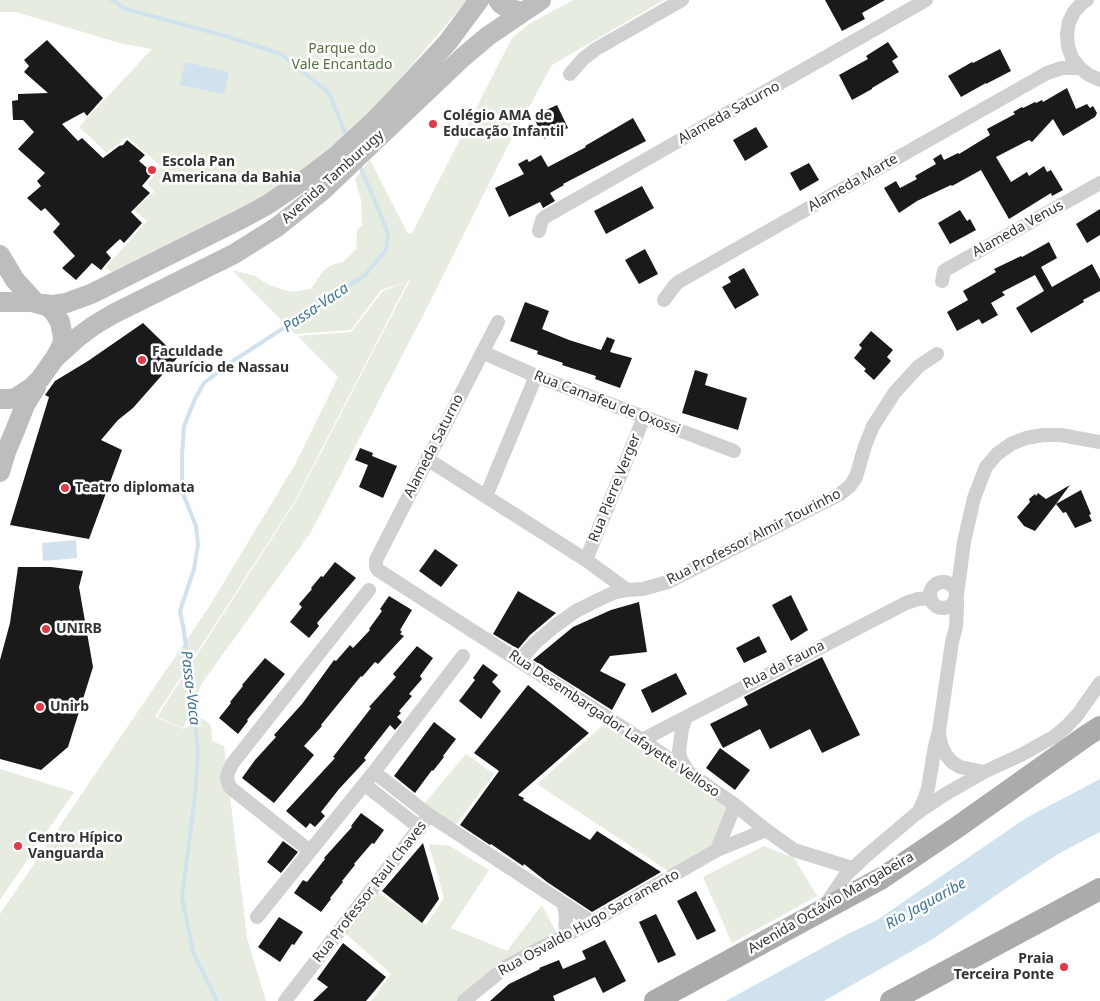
<!DOCTYPE html>
<meta charset="utf-8">
<style>
body{margin:0}
canvas{display:block;background:#fff}
</style>
<canvas width="1100" height="1001"></canvas>
<script>
const c = document.querySelector('canvas').getContext('2d');
c.lineJoin = 'round';
function fillPath(path, color) {
  c.fillStyle = color;
  c.fill(path, 'evenodd');
}
function shape(rows) {
  const path = new Path2D();
  for (const r of rows) {
    if (r.length === 3) {
      path.moveTo(r[0] + r[2], r[1]);
      path.arc(r[0], r[1], r[2], 0, 2 * Math.PI);
      continue;
    }
    path.moveTo(r[0], r[1]);
    for (let i = 2; i < r.length; i += 2) path.lineTo(r[i], r[i + 1]);
  }
  return path;
}
function trace(path, color, width, dash) {
  c.strokeStyle = color;
  c.lineWidth = width;
  c.lineCap = dash ? 'butt' : 'round';
  c.setLineDash(dash || []);
  c.stroke(path);
}
function write(font, color, halo, rows, align = 'center') {
  c.font = font + ' "Noto Sans",sans-serif';
  c.lineWidth = 5;
  c.setLineDash([]);
  c.textBaseline = 'middle';
  c.strokeStyle = halo;
  c.fillStyle = color;
  for (const [text, x, y, turn = 0] of rows) {
    c.save();
    c.translate(x, y);
    c.rotate((+turn || 0) * Math.PI / 180);
    c.textAlign = isNaN(turn) ? turn : align;
    if (halo) c.strokeText(text, 0, 0);
    c.fillText(text, 0, 0);
    c.restore();
  }
}
const green = shape([
 [0,0,467,0,364,122,338,145,258,203,112,273,106,267,147,221,134,210,154,192,148,184,161,166,127,137,107,153,79,127,152,49,123,44,16,12,0,12],
 [573,0,664,0,552,65,504,153,436,290,311,532,202,683,183,728,157,717,296,501,410,280,408,281,295,501,155,717,184,729,202,718,211,725,212,741,224,746,247,938,266,1001,0,1001,0,914,209,607,296,463,338,377,298,336,351,332,383,291,406,282,381,290,351,330,295,334,232,270,255,276,269,285,291,292,311,289,323,271,332,265,343,262,356,249,357,229,362,226,361,200,355,179,370,160,408,234,412,233,512,38,529,24],
 [604,724,729,809,716,843,668,871,537,784],
 [466,754,494,774,455,826,424,804],
 [0,769,74,792,0,900],
 [429,844,450,846,489,870,451,928,507,951,542,905,557,934,475,1001,371,1001,391,974,345,933,377,892,426,925,444,898],
 [764,846,794,858,817,896,732,943,703,877]
]);
const water = shape([
 [185,62,229,72,224,94,180,85],
 [76,540,77,558,43,561,42,543],
 [1100,779,1100,832,1058,854,1005,889,933,939,824,1001,726,1001,842,937,877,920,1026,818]
]);
const stream = shape([
 [112,0,126,9,229,37,281,54,329,93,347,137],
 [217,1001,193,952,182,897,195,796,198,751,184,631,180,611,194,569,198,545,196,526,182,491,182,456,184,426,195,399,204,383,230,363,365,275,386,250,388,235,383,220,359,164]
]);
const building = shape([
 [825,0,885,0,862,13,865,19,842,31],
 [47,40,103,98,87,116,84,112,62,124,78,141,82,138,103,158,119,146,123,145,127,140,145,155,139,161,153,173,142,186,150,193,131,212,142,223,124,243,120,239,106,252,111,258,101,270,92,263,76,280,62,268,75,256,53,232,60,224,45,208,41,211,27,198,41,186,37,181,45,173,18,149,34,132,23,120,13,120,12,101,18,100,18,94,48,93,24,72,29,66,24,60],
 [888,42,898,57,892,61,899,72,872,88,872,89,852,100,839,75,868,59,866,56],
 [1000,49,1011,71,986,84,986,83,961,97,948,76,972,62,973,63],
 [1067,88,1076,109,1087,104,1090,108,1093,106,1097,113,1095,117,1063,136,1053,119,1032,142,1029,140,996,157,1011,182,1027,172,1029,176,1044,166,1047,172,1051,170,1063,190,1052,196,1051,193,1009,219,981,170,952,186,951,185,917,201,899,213,884,188,896,181,900,188,917,179,915,176,936,164,933,159,941,154,944,160,958,153,959,154,990,135,987,129,1015,114,1013,112,1022,107,1023,108,1035,102,1036,103,1042,100,1043,102],
 [557,105,568,128,544,139,533,116],
 [633,118,646,141,563,184,564,185,550,193,555,201,543,208,540,202,509,217,495,188,524,174,518,164,527,159,529,162,541,155,548,167,586,147,585,146],
 [756,127,768,147,745,161,733,140],
 [809,163,819,180,800,191,790,173],
 [642,186,654,208,606,234,594,211],
 [1100,209,1100,235,1087,243,1076,224],
 [960,210,967,221,970,219,976,230,950,244,938,223],
 [1049,242,1057,258,1041,267,1052,287,1092,264,1100,279,1100,291,1083,300,1084,302,1031,333,1016,308,1044,291,1035,275,1002,292,1005,295,991,303,998,315,982,324,979,319,957,331,947,312,968,300,963,291,996,272,994,269,1021,256,1022,257],
 [645,249,658,274,639,284,625,260],
 [744,268,759,295,735,309,722,287,731,282,728,277],
 [525,302,549,311,542,329,569,340,601,350,607,337,615,340,610,352,632,358,620,388,595,379,596,376,562,365,563,363,537,354,538,351,510,341],
 [143,323,178,357,133,408,118,420,101,440,122,450,89,539,10,525,49,397,45,395,55,381,88,361],
 [871,331,893,350,887,357,891,361,874,380,864,371,866,369,854,358,862,348,859,345],
 [695,370,708,374,705,385,747,398,738,430,682,413],
 [360,448,373,453,372,456,397,466,383,498,359,487,368,465,355,460],
 [1070,485,1056,504,1081,490,1091,514,1089,515,1092,521,1075,528,1066,512,1063,513,1056,504,1035,531,1024,526,1017,517,1030,502,1029,499,1035,494,1036,496,1038,493,1046,499],
 [435,549,458,565,441,587,419,571],
 [335,562,356,578,317,623,319,626,309,638,290,622,302,607,299,604,312,589,311,588,321,576,323,577],
 [18,567,51,567,83,571,79,587,93,667,68,747,41,770,0,759,0,660,10,623],
 [518,591,556,613,530,635,518,649,493,634],
 [791,595,808,630,791,641,772,605],
 [389,596,412,610,400,630,402,632,400,634,404,636,378,664,375,662,362,677,361,676,321,725,322,726,304,746,314,755,274,803,242,778,255,760,276,737,274,735,302,704,334,660,336,661,350,645,353,648,370,630,369,629,382,611,380,609],
 [639,602,647,652,610,656,600,671,626,684,612,710,533,660,573,627,611,610],
 [759,636,767,652,744,663,736,648],
 [417,646,433,658,420,676,422,679,409,694,412,696,399,711,401,713,397,717,402,722,395,730,390,725,364,758,366,760,339,789,321,812,325,816,315,827,310,823,306,828,286,811,335,758,333,757,371,708,369,707,396,677,393,674],
 [822,657,860,735,822,753,810,729,770,749,760,729,723,748,710,724,748,705,744,697],
 [265,658,285,674,247,720,248,721,238,734,219,718,231,703,230,702,243,686,242,685],
 [483,664,498,675,492,682,501,691,481,719,459,701,475,680,473,678],
 [676,673,687,694,652,713,641,690],
 [528,685,589,733,518,795,524,798,523,800,590,840,597,831,661,872,592,912,547,882,524,864,523,866,491,844,490,845,460,825,499,771,474,753],
 [434,722,456,739,443,756,444,757,433,771,432,770,415,793,394,776],
 [720,748,750,770,735,790,706,768],
 [361,813,384,830,374,844,372,843,354,864,355,865,342,881,343,882,330,898,331,899,321,912,294,893,303,880,307,882,325,859,324,858,352,827,351,826],
 [283,841,298,852,281,873,267,862],
 [423,843,439,899,422,923,382,891],
 [696,891,716,931,697,940,677,901],
 [656,914,676,955,658,963,639,922],
 [279,917,303,932,294,945,292,944,280,962,258,947],
 [605,940,626,981,603,993,595,977,553,996,555,1001,490,1001,509,984,540,969,539,968,559,960,563,969,586,959,582,951],
 [343,943,386,977,366,1001,313,1001,328,987,317,979]
]);
const minor = shape([
 [1087,0,1082,3,1074,12,1069,22,1067,34,1068,46,1072,58,1080,68,1089,75,1100,80],
 [570,74,583,59,596,49,682,0],
 [539,231,542,220,545,217,926,0],
 [942,281,944,271,947,269,1100,183],
 [664,300,675,285,680,281,1047,73,1062,68,1080,68],
 [498,322,376,560,376,567,378,570,642,740,735,805,766,830,794,850,852,868],
 [482,352,536,376,734,451],
 [427,459,586,560,627,590],
 [486,496,536,376],
 [586,560,644,417],
 [943,595,13],
 [957,595,964,542,974,498,986,467,997,454,1011,444,1026,438,1043,435,1061,435,1100,442],
 [519,661,536,642,555,626,576,611,598,600,613,593,627,590,643,589,668,582,840,494,850,486,856,477,865,446,873,426,895,392,919,366,937,354],
 [686,717,682,729,679,751,681,760,688,771],
 [939,733,941,745,946,755,952,762,960,767,984,772],
 [642,740,906,603,918,599,930,598],
 [374,772,429,815],
 [364,784,420,828],
 [918,813,924,800,928,788,935,746,939,731,952,642,956,627,957,607,957,598],
 [717,850,735,805],
 [310,851,232,789,229,785,227,779,228,773,232,764,369,590],
 [564,904,566,918,565,936],
 [824,907,845,876,865,857,917,813,944,795,984,772,1021,755,1055,736,1067,726,1078,714,1100,683],
 [257,917,374,772,463,656],
 [285,1001,429,815,592,922],
 [464,1001,507,966,525,956,592,922,717,850,766,830]
]);
const secondary = shape([
 [498,0,501,4,507,8,522,12],
 [0,255,15,280,36,303],
 [0,302,32,302,47,306,54,312,60,322,63,337,62,345,55,358,40,379,32,387,17,397,10,399,0,399],
 [43,304,53,305,66,303,91,294,245,217,267,205,310,176,335,157,374,121,400,94,448,42,479,0],
 [55,358,77,338,93,326,113,314,234,254,277,227,321,192,463,57,488,36,541,0],
 [0,472,6,452,16,428,25,405,36,387]
]);
const primary = shape([
 [655,1001,882,878,956,828,1086,736,1100,727],
 [891,1001,1100,889]
]);
const markers = [
 [433,124,5,"#e63946"],
 [152,170,5,"#e63946"],
 [142,360,5,"#e63946"],
 [65,488,5,"#e63946"],
 [46,629,5,"#e63946"],
 [40,707,5,"#e63946"],
 [18,846,5,"#e63946"],
 [1064,967,5,"#e63946"]
];
const parkNames = [
 ["Parque do",342,49],
 ["Vale Encantado",342,65]
];
const streetNames = [
 ["Alameda Saturno",729,113,-29],
 ["Avenida Tamburugy",333,177,-42],
 ["Alameda Marte",853,183,-30],
 ["Alameda Venus",1018,229,-29],
 ["Rua Camafeu de Oxossi",607,403,21],
 ["Alameda Saturno",434,446,-63],
 ["Rua Pierre Verger",615,488,-68],
 ["Rua Professor Almir Tourinho",754,537,-27],
 ["Rua da Fauna",784,665,-27],
 ["Rua Desembargador Lafayette Velloso",614,724,34],
 ["Rua Professor Raul Chaves",370,892,-52],
 ["Avenida Octávio Mangabeira",831,903,-30],
 ["Rua Osvaldo Hugo Sacramento",589,923,-29]
];
const poiNames = [
 ["Colégio AMA de",443,116],
 ["Educação Infantil",443,132],
 ["Escola Pan",162,162],
 ["Americana da Bahia",162,178],
 ["Faculdade",152,352],
 ["Maurício de Nassau",152,368],
 ["Teatro diplomata",75,488],
 ["UNIRB",56,629],
 ["Unirb",50,707],
 ["Centro Hípico",28,838],
 ["Vanguarda",28,854],
 ["Praia",1054,959,"right"],
 ["Terceira Ponte",1054,975,"right"]
];
const waterNames = [
 ["Passa-Vaca",316,308,-34],
 ["Passa-Vaca",190,688,83],
 ["Rio Jaguaribe",926,904,-29]
];
fillPath(green, '#e6ecdf');
fillPath(water, '#cfe2ee');
trace(stream, '#cfe2ee', 4);
fillPath(building, '#1a1a1a');
trace(minor, '#d0d0d0', 14);
trace(secondary, '#bdbdbd', 20);
trace(primary, '#ababab', 22);
for (const [x, y, r, color] of markers) {
  const dot = new Path2D();
  dot.arc(x, y, r, 0, 2 * Math.PI);
  c.fillStyle = color;
  c.fill(dot);
  trace(dot, '#fff', 2);
}
write('14px', '#56703f', '#fff', parkNames);
write('14px', '#333', '#fff', streetNames);
write('bold 14px', '#333', '#fff', poiNames, 'left');
write('italic 15px', '#3f7597', '#fff', waterNames);
</script>
